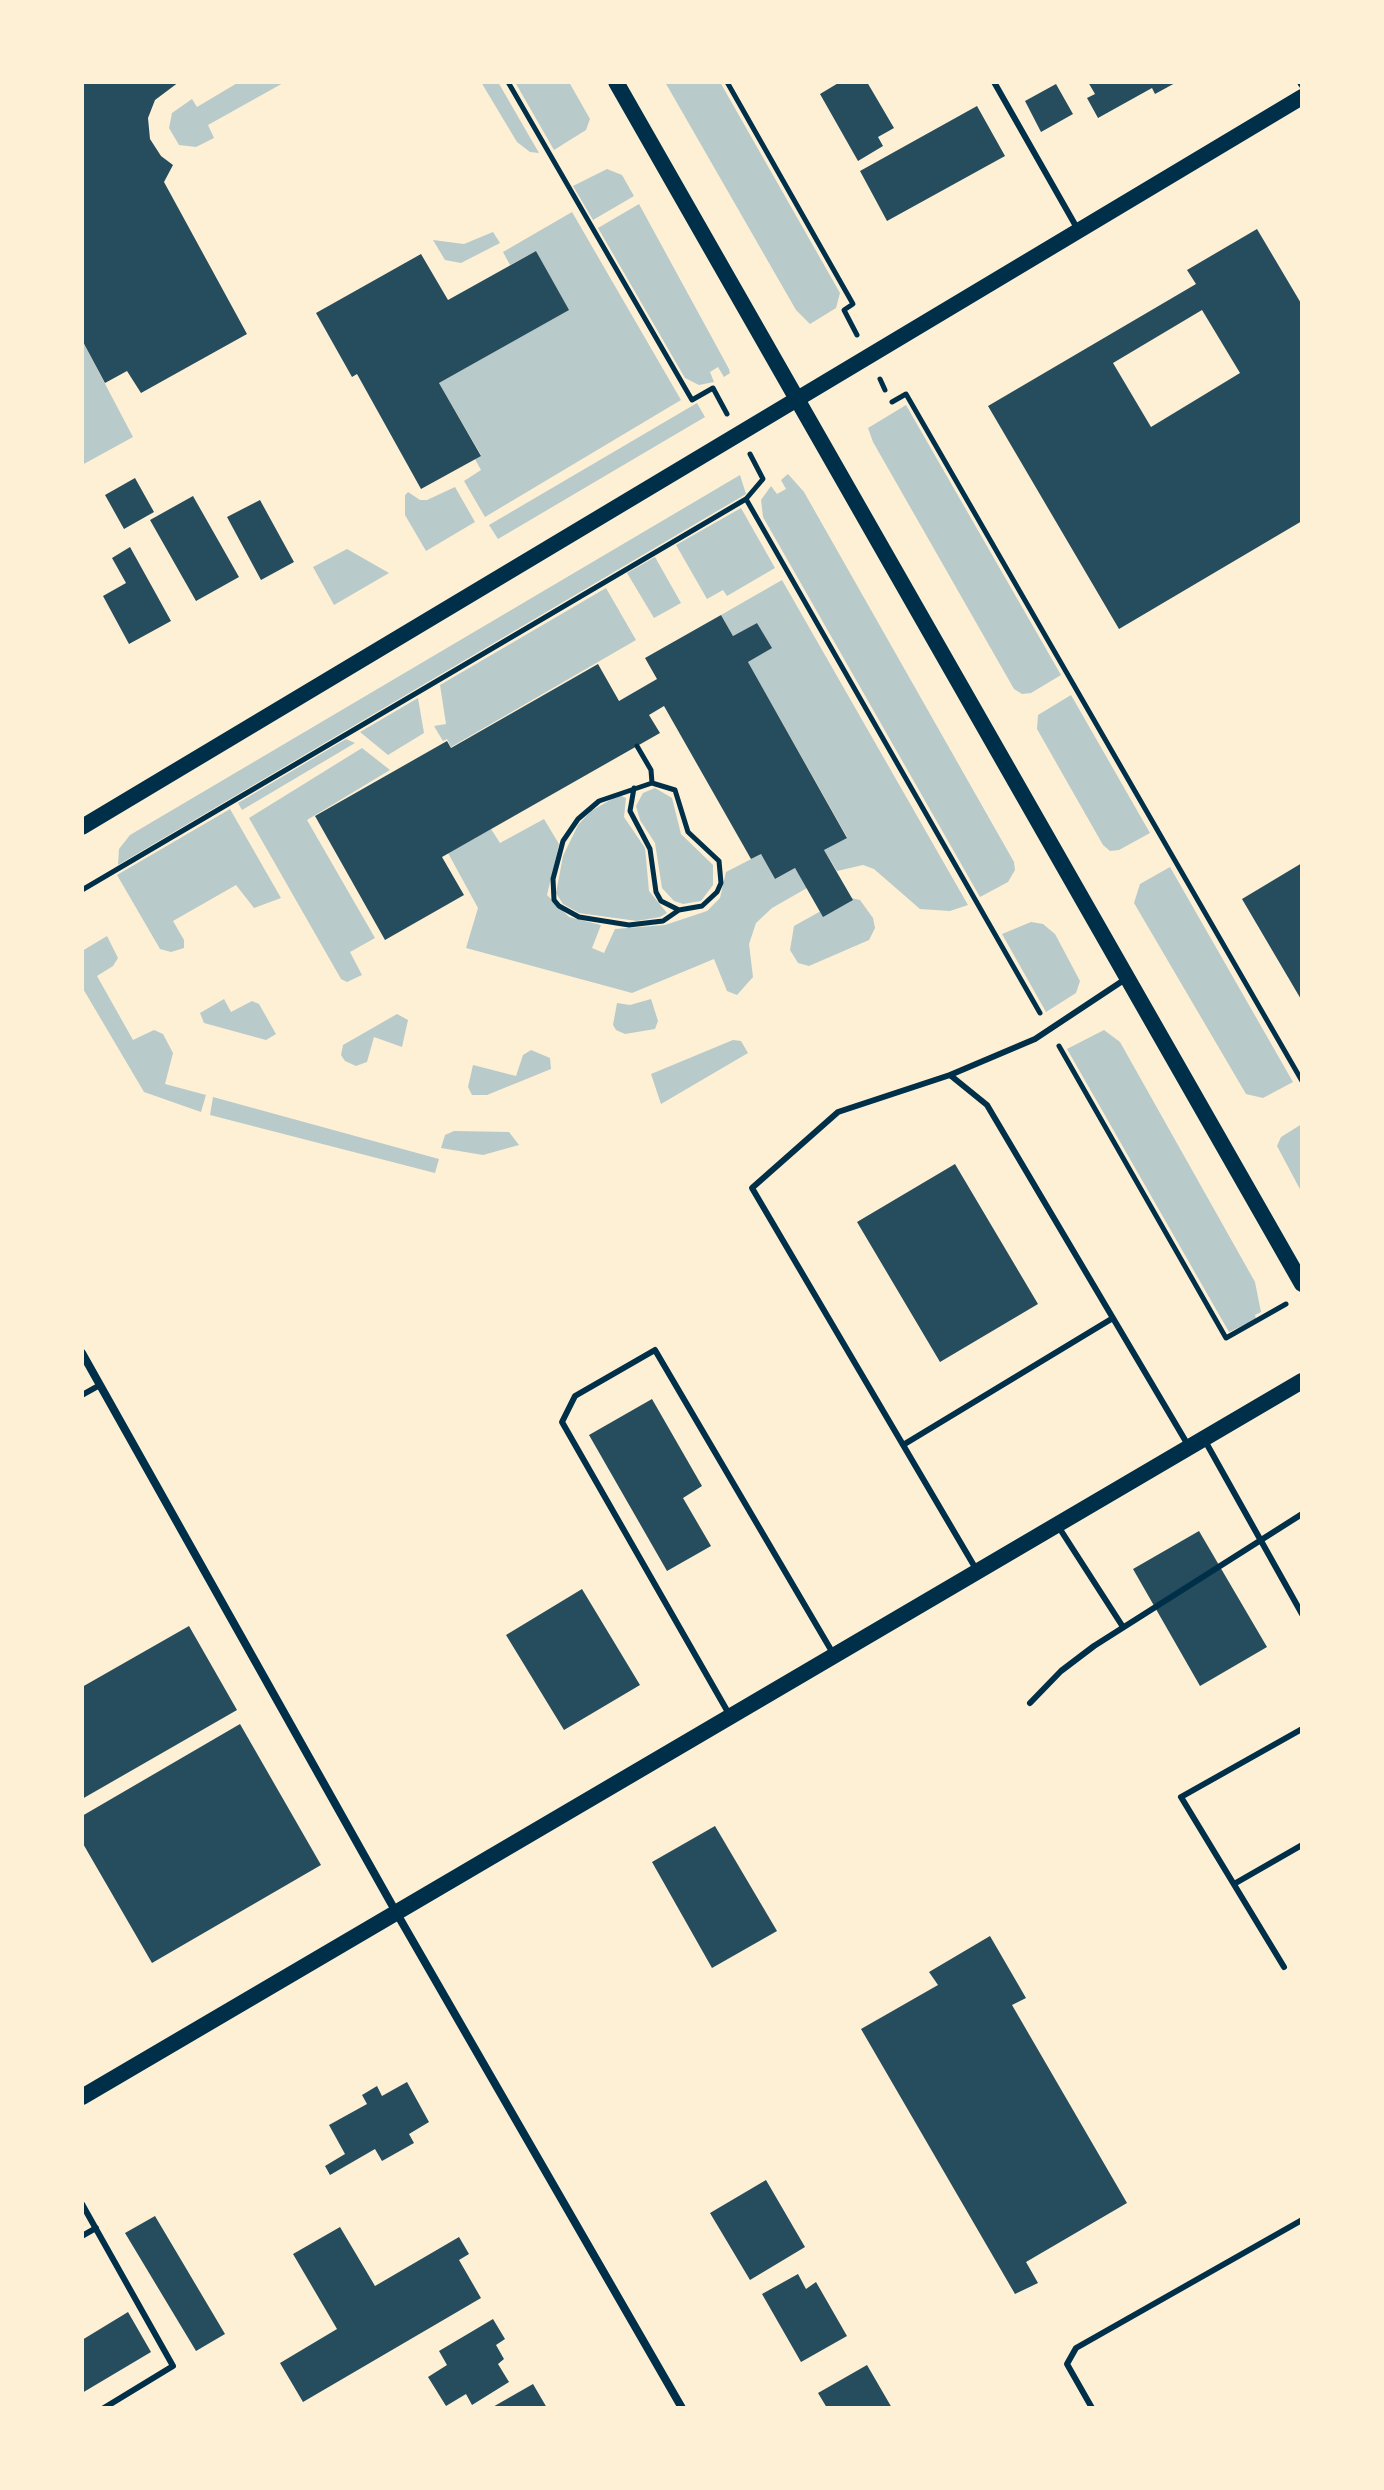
<!DOCTYPE html>
<style>
body{margin:0}
#map{position:relative;width:1384px;height:2490px;overflow:hidden;background:#fdf0d5;font-family:"Titillium Web",sans-serif}
canvas{display:block}
.frame{position:absolute;inset:0;border:84px solid #fdf0d5;pointer-events:none}
</style>
<div id="map">
<canvas width="1384" height="2490"></canvas>
<div class="frame"></div>
</div>
<script>
const c = document.querySelector('canvas').getContext('2d');
c.lineJoin = 'round';
function fillPath(path, color) {
  c.fillStyle = color;
  c.fill(path, 'evenodd');
}
function shape(rows) {
  const path = new Path2D();
  for (const r of rows) {
    path.moveTo(r[0], r[1]);
    for (let i = 2; i < r.length; i += 2) path.lineTo(r[i], r[i + 1]);
  }
  return path;
}
function trace(path, color, width, dash) {
  c.strokeStyle = color;
  c.lineWidth = width;
  c.lineCap = dash ? 'butt' : 'round';
  c.setLineDash(dash || []);
  c.stroke(path);
}
const green = shape([
 [239,82,285,82,208,125,214,138,196,147,179,145,169,128,172,113,192,99,197,107],
 [481,82,498,82,539,153,530,152,517,142],
 [515,82,569,82,590,119,586,130,554,150],
 [665,82,720,82,840,293,836,308,810,324,796,310],
 [607,169,622,175,634,196,593,220,573,186],
 [639,204,729,369,730,373,724,377,718,367,710,372,714,382,699,385,685,378,598,228],
 [572,212,681,400,485,517,464,481,481,470,475,459,481,455,439,383,568,310,536,251,510,265,503,252],
 [493,232,500,243,461,263,445,260,433,240,464,244],
 [82,340,133,437,82,465],
 [697,403,705,417,498,539,489,525],
 [906,405,1061,675,1031,693,1022,694,1014,689,873,442,868,428],
 [788,474,804,492,1014,862,1015,870,1008,882,980,897,763,517,761,500,771,486,777,494,786,489,781,480],
 [740,475,746,494,118,865,119,849,130,835],
 [455,487,475,522,426,551,405,515,405,495,408,492,420,500,427,500],
 [741,508,775,568,727,596,723,590,707,599,676,545],
 [347,549,389,573,334,605,313,567],
 [655,557,681,603,654,618,627,573],
 [782,580,968,905,950,911,920,909,874,869,863,865,837,871,824,850,847,837,748,662,771,648,757,623,733,636,721,615],
 [606,588,636,640,451,747,447,739,443,741,434,726,446,724,440,685],
 [1071,695,1150,833,1119,850,1110,851,1103,845,1037,729,1038,715],
 [418,698,424,733,388,755,360,732],
 [346,739,355,743,242,810,238,803],
 [362,748,390,770,307,820,375,938,350,952,362,975,347,982,341,979,249,818],
 [655,788,672,798,681,834,713,865,713,885,701,901,683,904,674,901,662,888,655,843,640,820,636,806,643,793],
 [619,795,626,798,624,817,645,848,649,891,667,913,660,917,637,921,579,913,563,904,556,893,563,856,578,825,591,811],
 [230,809,281,898,254,908,236,885,173,921,184,940,184,948,171,952,160,949,117,875],
 [544,819,559,844,547,895,569,917,601,925,592,948,604,953,615,929,665,925,707,911,720,898,726,872,761,854,775,879,795,868,807,888,772,908,756,923,749,944,753,977,737,995,727,991,714,959,632,993,466,948,478,908,448,853,491,829,500,843],
 [1170,867,1293,1082,1263,1098,1246,1094,1134,903,1140,884],
 [846,897,860,900,873,918,875,928,869,940,809,966,798,963,790,950,794,926],
 [1031,922,1043,924,1055,934,1080,981,1076,993,1046,1012,1002,934],
 [107,936,118,958,113,966,97,976,133,1040,154,1030,163,1034,173,1053,165,1084,206,1095,201,1112,144,1092,82,987,82,951],
 [224,999,231,1012,252,1001,259,1004,276,1034,266,1040,204,1023,200,1013],
 [651,999,658,1021,655,1029,625,1034,616,1030,613,1025,617,1003,630,1005],
 [397,1014,408,1020,402,1047,374,1037,367,1062,356,1066,345,1061,341,1055,343,1045],
 [1104,1030,1120,1042,1255,1282,1261,1312,1255,1315,1256,1319,1229,1332,1067,1049],
 [733,1040,741,1041,748,1053,661,1104,651,1074],
 [531,1050,550,1058,551,1069,487,1095,472,1095,468,1087,473,1065,516,1076,523,1055],
 [213,1097,439,1159,435,1173,210,1115],
 [1302,1124,1302,1193,1277,1146,1281,1137],
 [454,1131,509,1132,519,1145,483,1155,441,1148,445,1135]
]);
const building = shape([
 [82,82,179,82,155,100,148,118,150,139,161,156,173,165,164,182,247,334,141,393,127,371,105,383,82,340],
 [840,82,867,82,894,128,878,137,883,146,858,161,820,94],
 [1088,82,1177,82,1155,94,1152,88,1098,118,1087,98,1095,94],
 [1056,84,1073,114,1041,132,1025,101],
 [977,106,1005,156,887,221,860,171],
 [1257,229,1302,305,1302,521,1119,629,988,406,1196,284,1187,270],
 [1202,310,1240,373,1151,427,1113,363],
 [536,251,569,310,439,383,481,456,421,489,357,374,352,377,316,313,421,254,448,300],
 [135,478,154,512,124,529,105,495],
 [193,496,239,577,196,601,150,520],
 [260,500,294,562,261,580,227,517],
 [130,547,171,621,129,644,103,596,126,583,112,558],
 [721,615,733,636,757,623,772,648,748,662,847,838,824,850,853,900,823,917,795,868,775,879,761,854,751,859,664,706,649,715,660,733,442,857,464,895,385,940,315,816,447,741,451,748,598,664,619,701,657,679,645,658],
 [1302,863,1302,1001,1242,899],
 [955,1164,1038,1304,940,1362,857,1222],
 [652,1399,702,1486,683,1498,711,1546,667,1571,589,1435],
 [1199,1531,1267,1647,1200,1686,1133,1569],
 [582,1589,640,1685,564,1730,506,1635],
 [189,1626,237,1710,82,1799,82,1687],
 [240,1724,321,1865,152,1963,82,1842,82,1816],
 [715,1826,777,1931,712,1968,652,1862],
 [990,1936,1026,1998,1012,2005,1127,2203,1026,2262,1038,2283,1015,2294,861,2029,938,1985,929,1972],
 [407,2082,429,2122,409,2134,414,2143,382,2161,375,2149,330,2175,325,2166,345,2154,329,2125,367,2104,362,2095,377,2086,382,2096],
 [766,2180,805,2247,750,2280,710,2213],
 [155,2216,225,2334,196,2351,125,2233],
 [340,2227,375,2286,459,2237,469,2254,459,2260,481,2298,303,2402,280,2363,337,2329,293,2254],
 [798,2274,806,2289,816,2282,847,2336,801,2362,762,2294],
 [128,2312,151,2352,82,2393,82,2340],
 [493,2319,505,2339,496,2345,504,2359,498,2364,509,2382,472,2405,466,2394,446,2406,428,2377,447,2365,439,2351],
 [867,2365,892,2408,827,2408,818,2393],
 [533,2384,547,2408,491,2408]
]);
const path = shape([
 [508,82,692,400,713,388,727,414],
 [727,82,853,304,844,310,857,335],
 [880,379,885,390],
 [892,402,906,394,1302,1081],
 [746,499,763,479,750,454],
 [637,746,651,770,652,783,599,801,578,819,563,841,553,879,554,900,559,906,579,917,629,925,663,921,679,910,702,906,717,892,721,883,719,861,688,832,675,790,652,783],
 [634,788,630,811,650,849,656,892,661,901,679,910],
 [82,890,746,499,1040,1013],
 [1059,1046,1226,1338,1286,1304]
]);
const service = shape([
 [994,82,1077,228],
 [950,1075,1035,1039,1127,978],
 [82,1395,100,1385],
 [1204,1439,1302,1614],
 [903,1445,1113,1318],
 [1058,1526,1123,1627],
 [976,1569,752,1188,838,1112,950,1075,987,1105,1188,1445],
 [1030,1703,1061,1671,1094,1646,1302,1514],
 [729,1714,562,1422,575,1396,655,1350,834,1655],
 [1234,1884,1302,1845],
 [1284,1967,1181,1797,1302,1729],
 [82,2204,173,2366,104,2408],
 [82,2236,96,2228],
 [1092,2408,1067,2364,1076,2348,1302,2220]
]);
const minor = shape([
 [1301,82,1302,84],
 [82,1353,396,1912,682,2408]
]);
const secondary = shape([
 [616,82,1302,1284],
 [82,827,1302,97],
 [82,2097,1302,1381]
]);
fillPath(green, '#b9caca');
fillPath(building, '#264d5e');
trace(path, '#003049', 5);
trace(service, '#003049', 6);
trace(minor, '#003049', 8);
trace(secondary, '#003049', 16);
</script>
